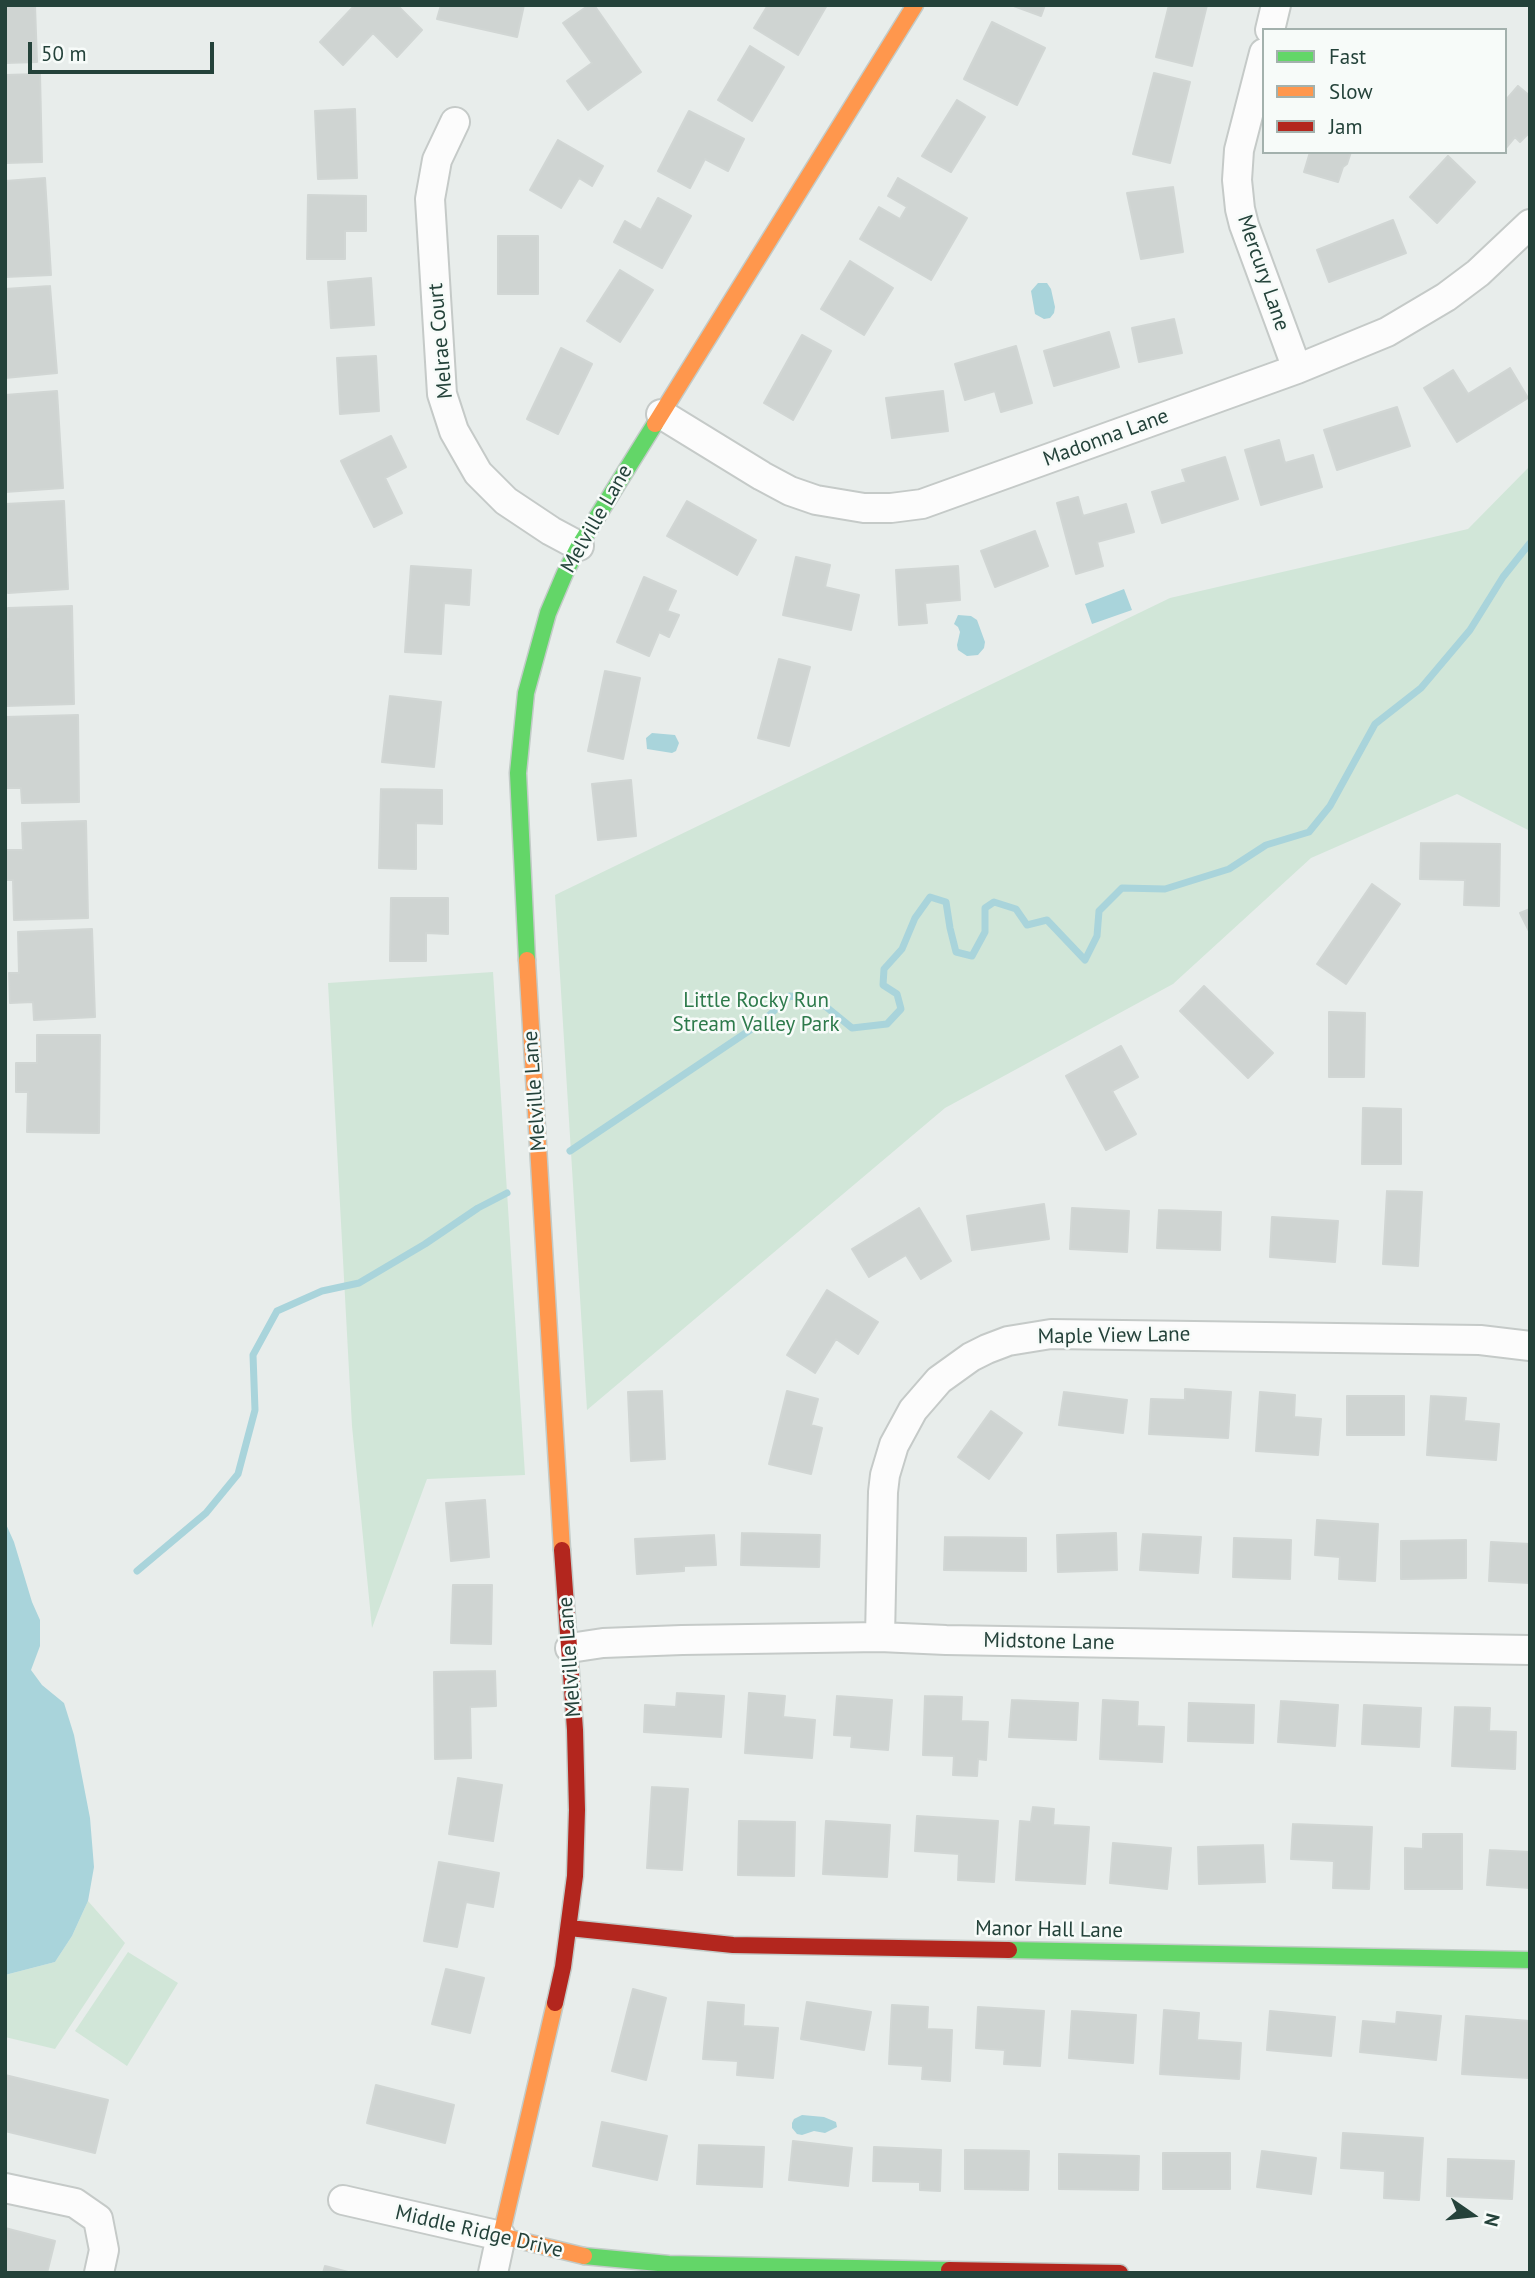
<!DOCTYPE html>
<style>
body{margin:0}
#map{position:relative;width:1535px;height:2278px;overflow:hidden;background:#e8edeb;font-family:"PT Sans",sans-serif}
canvas{display:block}
.frame{position:absolute;inset:0;border:7px solid #24423a;pointer-events:none}
.legend{position:absolute;left:1262px;top:28px;width:245px;height:126px;box-sizing:border-box;background:#f7fbf9;border:2px solid #a3b1ad;margin:0;padding:9px 12px;list-style:none;font-size:21px;color:#24423a}
.legend li{display:flex;align-items:center;gap:14px;height:35px}
.legend b{width:35px;border:2px solid #a3b1ad}
.north{position:absolute;left:1437px;top:2180px;width:70px;height:70px;-webkit-text-stroke:5px #f7fbf9;paint-order:stroke;rotate:104deg;font-size:19px;font-weight:700;line-height:28px;text-align:center;color:#24423a}
.north::after{content:'';display:block;margin:auto;width:24px;height:32px;background:#24423a;clip-path:polygon(50% 0,100% 100%,50% 72%,0 100%)}
.scale{position:absolute;left:28px;top:42px;width:186px;height:32px;box-sizing:border-box;border:4px solid #24423a;border-top:0;padding-left:9px;font-size:21px;line-height:24px;white-space:nowrap;color:#24423a;-webkit-text-stroke:5px #f7fbf9;paint-order:stroke}
</style>
<div id="map">
<canvas width="1535" height="2278"></canvas>
<div class="frame"></div>
<ul class="legend">
<li><b style="height:9px;background:#63d668"></b>Fast</li>
<li><b style="height:9px;background:#ff974d"></b>Slow</li>
<li><b style="height:9px;background:#b3261e"></b>Jam</li>
</ul>
<div class="north">N</div>
<div class="scale">50 m</div>
</div>
<script>
const c = document.querySelector('canvas').getContext('2d');
c.lineJoin = 'round';
function fillPath(path, color) {
  c.fillStyle = color;
  c.fill(path, 'evenodd');
}
function shape(rows) {
  const path = new Path2D();
  for (const r of rows) {
    path.moveTo(r[0], r[1]);
    for (let i = 2; i < r.length; i += 2) path.lineTo(r[i], r[i + 1]);
  }
  return path;
}
function trace(path, color, width, dash) {
  c.strokeStyle = color;
  c.lineWidth = width;
  c.lineCap = dash ? 'butt' : 'round';
  c.setLineDash(dash || []);
  c.stroke(path);
}
function write(font, color, halo, rows, align = 'center') {
  c.font = font + ' "PT Sans",sans-serif';
  c.lineWidth = 5;
  c.setLineDash([]);
  c.textBaseline = 'middle';
  c.strokeStyle = halo;
  c.fillStyle = color;
  for (const [text, x, y, turn = 0] of rows) {
    c.save();
    c.translate(x, y);
    c.rotate((+turn || 0) * Math.PI / 180);
    c.textAlign = isNaN(turn) ? turn : align;
    if (halo) c.strokeText(text, 0, 0);
    c.fillText(text, 0, 0);
    c.restore();
  }
}
const green = shape([
 [1530,466,1530,831,1457,794,1311,858,1173,984,945,1108,587,1410,555,895,1170,598,1468,529],
 [493,972,525,1475,427,1479,372,1628,352,1426,328,983],
 [88,1901,125,1943,55,2049,5,2037,5,1975,55,1962,72,1936],
 [128,1952,178,1983,127,2066,75,2031]
]);
const water = shape([
 [1038,283,1047,283,1051,289,1055,307,1054,313,1050,318,1044,319,1035,314,1031,291],
 [1124,589,1132,610,1092,624,1085,604],
 [958,615,971,616,977,620,985,642,984,648,978,655,967,656,958,650,957,645,960,632,958,627,954,624],
 [652,733,675,735,679,743,676,751,672,753,647,749,646,738],
 [5,1522,14,1542,32,1602,40,1620,40,1646,31,1670,42,1685,64,1703,74,1735,90,1818,94,1867,88,1901,72,1936,55,1962,5,1975],
 [802,2115,824,2117,836,2122,837,2127,825,2133,814,2131,802,2135,797,2134,792,2128,792,2123,794,2119]
]);
const stream = shape([
 [570,1151,762,1022,790,996,819,1001,852,1028,887,1024,901,1009,897,994,883,985,884,969,902,949,915,918,930,897,946,902,950,928,956,952,972,956,985,932,985,908,994,902,1016,909,1027,925,1047,920,1085,960,1097,936,1099,911,1122,888,1165,889,1229,869,1266,845,1309,832,1330,806,1375,724,1421,688,1470,630,1503,577,1530,543],
 [137,1571,206,1513,238,1474,255,1410,253,1355,277,1311,322,1291,359,1283,425,1244,478,1208,507,1193]
]);
const building = shape([
 [5,5,35,5,37,62,5,63,5,5],
 [355,5,397,5,422,30,397,57,373,33,343,65,320,42,355,5],
 [441,5,524,5,517,37,437,19,441,5],
 [589,5,594,5,641,72,588,110,567,81,592,63,563,23,589,5],
 [768,5,827,5,798,55,754,28,768,5],
 [1011,5,1045,5,1041,16,1011,5],
 [1169,5,1207,5,1192,66,1156,57,1169,5],
 [992,22,1045,48,1017,105,964,79,992,22],
 [750,46,784,67,752,121,718,100,750,46],
 [1154,73,1190,82,1170,163,1133,154,1154,73],
 [40,74,42,162,5,163,5,75,40,74],
 [1518,86,1530,96,1530,132,1520,142,1515,137,1505,149,1505,101,1518,86],
 [957,100,985,117,951,172,922,156,957,100],
 [355,109,357,178,318,179,315,111,355,109],
 [689,111,744,139,728,171,705,159,690,188,658,171,689,111],
 [558,140,603,166,592,186,579,178,561,208,530,190,558,140],
 [1310,152,1351,152,1347,164,1343,167,1338,182,1304,172,1310,152],
 [1448,156,1475,182,1437,223,1410,197,1448,156],
 [45,178,51,275,5,277,5,181,45,178],
 [898,178,967,218,931,280,860,239,879,207,900,219,907,207,888,196,898,178],
 [1173,187,1183,252,1141,259,1127,193,1173,187],
 [308,195,366,196,366,231,345,231,345,259,307,259,308,195],
 [658,198,691,216,662,268,614,242,625,221,641,230,658,198],
 [1393,220,1406,253,1329,282,1317,250,1393,220],
 [498,236,538,236,538,294,498,294,498,236],
 [850,261,893,288,864,335,821,309,850,261],
 [620,270,653,290,620,342,587,321,620,270],
 [371,278,374,325,331,328,328,282,371,278],
 [50,286,57,373,5,378,5,289,50,286],
 [1174,319,1182,353,1139,362,1132,328,1174,319],
 [1109,332,1119,367,1054,386,1044,351,1109,332],
 [802,335,831,351,793,420,764,403,802,335],
 [1016,346,1032,403,1001,412,995,391,965,400,955,364,1016,346],
 [561,348,592,364,558,434,527,419,561,348],
 [376,356,379,411,340,414,337,358,376,356],
 [1510,368,1528,398,1457,442,1424,388,1453,370,1468,394,1510,368],
 [57,391,63,488,5,492,5,395,57,391],
 [943,391,948,431,892,438,886,398,943,391],
 [1397,407,1410,446,1337,470,1324,430,1397,407],
 [391,436,406,467,385,478,402,513,374,527,341,461,391,436],
 [1279,440,1285,463,1313,455,1322,487,1261,505,1245,450,1279,440],
 [1225,457,1238,499,1162,523,1152,492,1186,482,1182,470,1225,457],
 [1078,497,1083,516,1126,504,1134,532,1097,542,1103,566,1076,574,1057,503,1078,497],
 [64,501,68,589,8,593,7,573,5,573,5,504,64,501],
 [687,501,756,540,737,575,667,536,687,501],
 [1035,531,1048,566,995,587,981,551,1035,531],
 [796,557,830,565,825,587,859,595,851,630,783,615,796,557],
 [411,566,471,570,469,605,444,603,441,654,405,652,411,566],
 [958,566,960,600,925,603,927,623,899,625,896,570,958,566],
 [644,577,676,591,667,611,679,615,669,637,659,632,649,656,617,642,644,577],
 [72,606,74,704,5,706,5,637,8,637,8,608,72,606],
 [779,659,810,667,789,746,758,738,779,659],
 [605,671,640,678,623,759,588,751,605,671],
 [390,696,441,702,434,767,382,762,390,696],
 [78,715,79,802,22,803,21,788,5,788,5,717,78,715],
 [631,780,636,836,598,840,592,784,631,780],
 [381,789,442,790,442,824,416,823,416,869,379,868,381,789],
 [86,821,88,918,14,920,13,880,5,880,5,850,23,850,22,823,86,821],
 [1421,843,1500,844,1499,906,1464,905,1465,880,1420,879,1421,843],
 [1372,884,1400,904,1346,984,1317,964,1372,884],
 [391,898,448,898,448,934,426,933,426,961,390,961,391,898],
 [1530,909,1530,933,1520,913,1530,909],
 [92,929,95,1017,34,1020,33,1002,10,1003,9,973,19,973,18,932,92,929],
 [1204,986,1273,1053,1248,1078,1180,1011,1204,986],
 [1329,1012,1365,1013,1364,1077,1329,1077,1329,1012],
 [37,1035,100,1035,99,1133,27,1132,28,1092,16,1092,16,1063,37,1063,37,1035],
 [1121,1046,1138,1077,1112,1091,1136,1134,1106,1150,1066,1076,1121,1046],
 [1363,1108,1401,1109,1401,1164,1362,1164,1363,1108],
 [1387,1191,1422,1192,1418,1266,1383,1264,1387,1191],
 [1044,1204,1049,1239,972,1250,967,1216,1044,1204],
 [919,1208,951,1261,921,1279,906,1255,869,1277,852,1249,919,1208],
 [1072,1208,1129,1211,1127,1252,1070,1249,1072,1208],
 [1159,1210,1221,1212,1220,1250,1157,1248,1159,1210],
 [1272,1217,1338,1221,1335,1262,1270,1257,1272,1217],
 [827,1290,878,1322,858,1354,836,1339,815,1373,787,1355,827,1290],
 [1185,1389,1231,1392,1228,1438,1149,1434,1151,1399,1185,1400,1185,1389],
 [662,1391,665,1459,631,1461,628,1392,662,1391],
 [787,1391,818,1399,811,1425,822,1428,811,1474,769,1464,787,1391],
 [1064,1392,1127,1400,1123,1433,1059,1425,1064,1392],
 [1260,1392,1295,1395,1294,1417,1321,1419,1318,1455,1256,1451,1260,1392],
 [1347,1396,1404,1396,1404,1435,1347,1435,1347,1396],
 [1431,1396,1466,1398,1464,1421,1499,1424,1496,1460,1427,1455,1431,1396],
 [991,1411,1022,1433,989,1479,958,1457,991,1411],
 [485,1500,489,1557,451,1561,446,1503,485,1500],
 [1317,1520,1378,1524,1375,1581,1339,1579,1340,1557,1315,1555,1317,1520],
 [742,1533,820,1535,819,1567,741,1565,742,1533],
 [1116,1533,1117,1570,1058,1572,1057,1535,1116,1533],
 [1143,1534,1201,1537,1198,1573,1140,1570,1143,1534],
 [714,1535,716,1565,684,1566,684,1571,637,1574,635,1539,714,1535],
 [945,1537,1026,1538,1026,1571,944,1570,945,1537],
 [1234,1538,1291,1540,1290,1579,1233,1577,1234,1538],
 [1466,1540,1466,1578,1401,1579,1401,1541,1466,1540],
 [1491,1542,1530,1544,1530,1583,1489,1581,1491,1542],
 [453,1585,492,1585,491,1644,451,1643,453,1585],
 [495,1671,496,1706,470,1707,471,1758,435,1759,434,1672,495,1671],
 [677,1693,724,1696,721,1737,644,1732,645,1705,676,1707,677,1693],
 [749,1693,785,1696,783,1717,815,1720,812,1758,745,1753,749,1693],
 [837,1696,892,1700,888,1750,851,1747,852,1736,834,1735,837,1696],
 [925,1696,962,1697,961,1721,988,1722,986,1760,978,1759,977,1776,953,1775,954,1756,923,1755,925,1696],
 [1012,1700,1078,1703,1076,1740,1009,1737,1012,1700],
 [1103,1700,1138,1702,1137,1726,1164,1727,1162,1762,1100,1759,1103,1700],
 [1281,1701,1338,1705,1335,1746,1278,1742,1281,1701],
 [1189,1703,1254,1705,1253,1743,1188,1741,1189,1703],
 [1364,1705,1421,1708,1419,1747,1362,1744,1364,1705],
 [1455,1707,1490,1708,1489,1731,1516,1732,1515,1769,1452,1766,1455,1707],
 [458,1778,502,1785,493,1841,449,1834,458,1778],
 [652,1787,688,1789,682,1870,647,1868,652,1787],
 [1033,1807,1054,1809,1053,1825,1089,1827,1085,1884,1016,1880,1020,1821,1031,1822,1033,1807],
 [917,1816,998,1821,994,1882,958,1880,959,1854,915,1851,917,1816],
 [739,1821,795,1822,794,1876,738,1875,739,1821],
 [826,1821,890,1825,887,1877,823,1874,826,1821],
 [1293,1824,1372,1827,1369,1889,1333,1888,1334,1861,1291,1859,1293,1824],
 [1423,1834,1462,1834,1462,1889,1405,1889,1405,1848,1423,1849,1423,1834],
 [1113,1843,1171,1848,1167,1889,1110,1883,1113,1843],
 [1263,1845,1265,1882,1199,1884,1198,1847,1263,1845],
 [1490,1850,1530,1852,1530,1888,1487,1885,1490,1850],
 [439,1862,499,1873,493,1907,466,1902,457,1947,424,1941,439,1862],
 [446,1969,484,1978,470,2033,432,2024,446,1969],
 [633,1989,666,1998,646,2080,612,2071,633,1989],
 [708,2002,744,2005,743,2026,778,2028,773,2078,737,2075,738,2061,703,2059,708,2002],
 [807,2002,871,2012,864,2050,801,2039,807,2002],
 [892,2005,928,2007,927,2029,952,2030,950,2081,922,2079,923,2066,889,2064,892,2005],
 [978,2007,1044,2011,1040,2066,1004,2064,1005,2050,976,2048,978,2007],
 [1164,2010,1199,2013,1197,2040,1241,2043,1239,2079,1160,2074,1164,2010],
 [1072,2011,1136,2015,1133,2063,1069,2058,1072,2011],
 [1270,2011,1335,2017,1331,2056,1267,2050,1270,2011],
 [1397,2012,1441,2016,1436,2060,1360,2052,1363,2021,1396,2024,1397,2012],
 [1466,2016,1530,2021,1529,2078,1462,2074,1466,2016],
 [5,2075,108,2100,95,2153,5,2131,5,2075],
 [376,2085,454,2105,445,2143,367,2123,376,2085],
 [602,2122,667,2136,657,2180,593,2166,602,2122],
 [1343,2133,1423,2138,1419,2200,1384,2198,1385,2171,1341,2168,1343,2133],
 [793,2141,852,2148,848,2186,789,2180,793,2141],
 [699,2145,764,2147,762,2187,697,2184,699,2145],
 [874,2147,941,2150,940,2191,920,2190,920,2182,873,2181,874,2147],
 [965,2150,1029,2151,1028,2190,965,2189,965,2150],
 [1262,2151,1316,2158,1311,2194,1257,2187,1262,2151],
 [1163,2153,1230,2153,1230,2189,1163,2189,1163,2153],
 [1059,2154,1139,2156,1138,2190,1059,2189,1059,2154],
 [1448,2159,1514,2161,1512,2199,1447,2196,1448,2159],
 [5,2228,55,2241,47,2273,5,2273,5,2228],
 [325,2266,352,2273,323,2273,325,2266]
]);
const street = shape([
 [1270,30,1276,5],
 [1264,53,1239,150,1237,180,1240,209,1244,225,1297,369],
 [455,122,437,160,430,199,442,394,454,431,478,473,506,501,551,531,579,546],
 [661,414,762,476,790,491,816,500,864,508,891,508,922,504,1297,369,1387,332,1446,297,1478,273,1530,224],
 [880,1637,883,1492,885,1475,894,1445,913,1410,939,1380,971,1357,987,1349,1008,1341,1051,1334,1480,1340,1530,1346],
 [570,1648,603,1643,682,1640,880,1637,946,1640,1530,1650],
 [5,2188,75,2203,98,2219,104,2250,99,2273],
 [343,2200,501,2236,493,2273]
]);
const fast = shape([
 [527,960,518,773,526,693,548,613,565,573,579,546,655,424],
 [1009,1950,1530,1960],
 [584,2256,669,2264,949,2270]
]);
const slow = shape([
 [655,424,915,5],
 [527,960,562,1550],
 [555,2003,501,2236,584,2256]
]);
const jam = shape([
 [569,1928,733,1945,1009,1950],
 [555,2003,563,1967,575,1876,577,1810,575,1730,562,1550],
 [949,2270,1120,2273]
]);
const streetNames = [
 ["Mercury Lane",1263,273,71],
 ["Melrae Court",441,341,-95],
 ["Madonna Lane",1106,438,-20],
 ["Melville Lane",597,519,-60],
 ["Melville Lane",535,1091,-94],
 ["Maple View Lane",1114,1336,-1],
 ["Midstone Lane",1049,1642,1],
 ["Melville Lane",570,1657,-94],
 ["Manor Hall Lane",1049,1930,1],
 ["Middle Ridge Drive",479,2232,13]
];
const parkNames = [
 ["Little Rocky Run",756,1001],
 ["Stream Valley Park",756,1025]
];
fillPath(green, '#d1e6d8');
fillPath(water, '#a9d4db');
trace(stream, '#a9d4db', 7);
fillPath(building, '#cfd4d2');
trace(building, '#d1d6d4', 2);
trace(street, '#c5cac8', 32);
trace(fast, '#c3cbc8', 19);
trace(slow, '#c3cbc8', 19);
trace(jam, '#c3cbc8', 19);
trace(street, '#fcfcfc', 28);
trace(fast, '#63d668', 16);
trace(slow, '#ff974d', 16);
trace(jam, '#b3261e', 16);
write('21px', '#24423a', '#f7fbf9', streetNames);
write('21px', '#2d7a4b', '#f7fbf9', parkNames);
</script>
